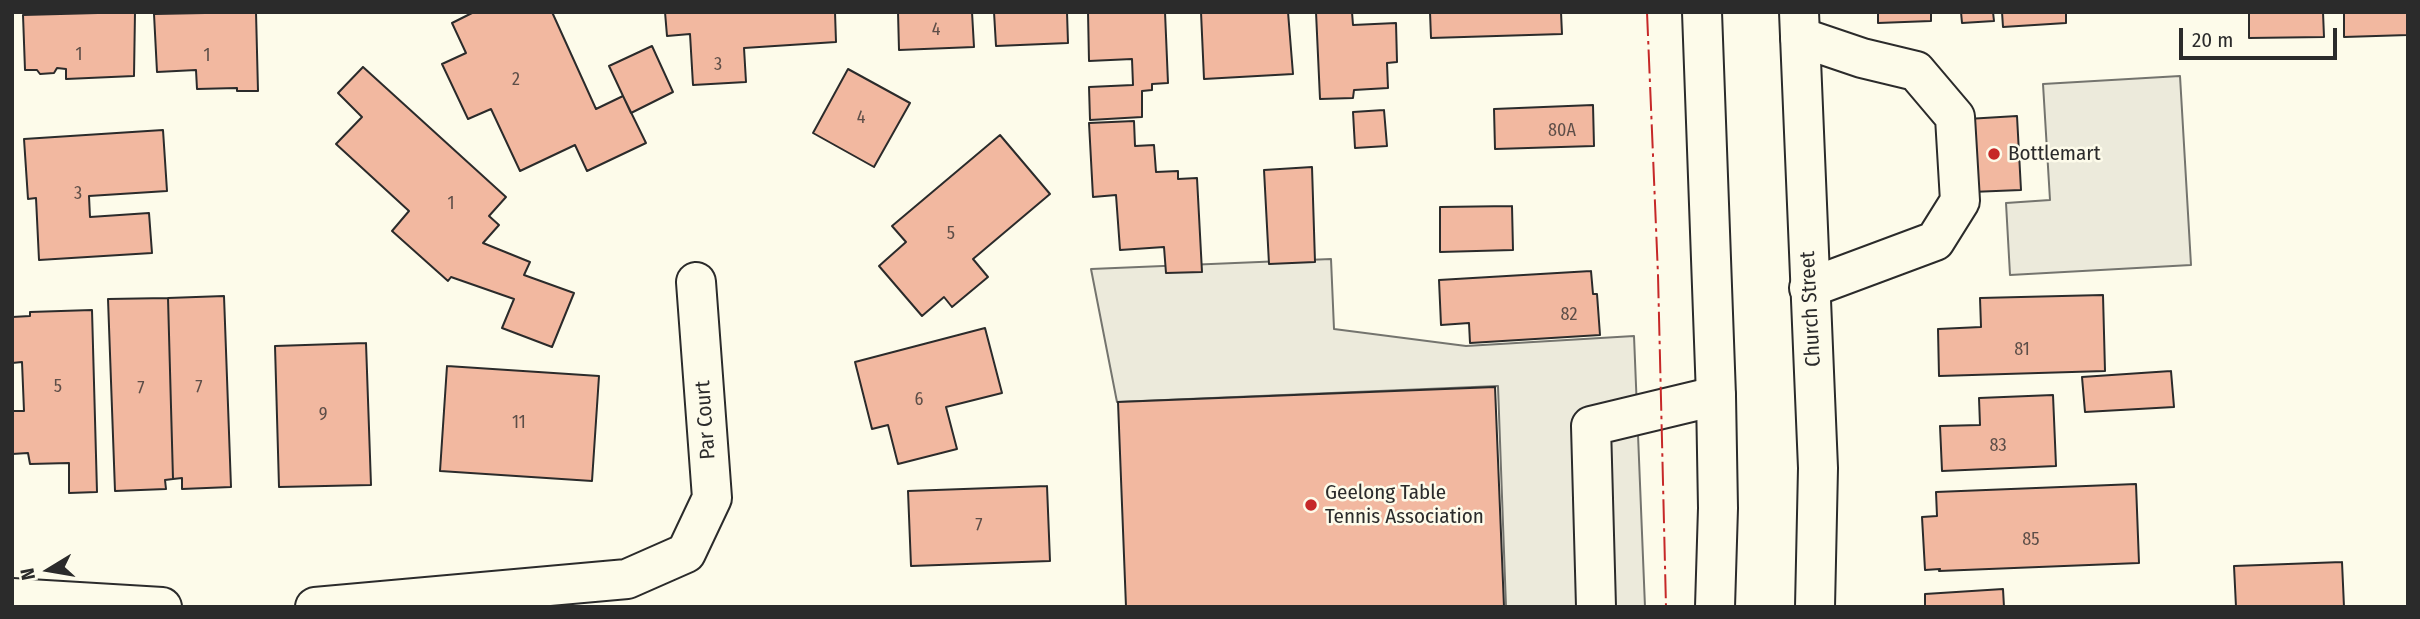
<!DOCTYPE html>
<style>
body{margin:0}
#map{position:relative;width:2420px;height:619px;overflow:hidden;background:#fdfbea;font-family:"Fira Sans Condensed",sans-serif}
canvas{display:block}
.frame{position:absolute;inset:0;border:14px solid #2b2b2b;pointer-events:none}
.north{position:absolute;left:14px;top:535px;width:70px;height:70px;-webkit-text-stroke:5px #fdfbea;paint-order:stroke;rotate:259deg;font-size:19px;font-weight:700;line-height:28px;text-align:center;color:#2b2b2b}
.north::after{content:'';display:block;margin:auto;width:24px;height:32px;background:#2b2b2b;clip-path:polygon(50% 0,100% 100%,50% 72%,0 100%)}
.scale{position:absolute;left:2179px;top:28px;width:158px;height:32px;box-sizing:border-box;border:4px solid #2b2b2b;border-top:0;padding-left:9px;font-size:21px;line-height:24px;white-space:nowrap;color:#2b2b2b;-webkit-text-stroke:5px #fdfbea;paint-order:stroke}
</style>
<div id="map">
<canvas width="2420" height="619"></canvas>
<div class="frame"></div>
<div class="north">N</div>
<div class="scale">20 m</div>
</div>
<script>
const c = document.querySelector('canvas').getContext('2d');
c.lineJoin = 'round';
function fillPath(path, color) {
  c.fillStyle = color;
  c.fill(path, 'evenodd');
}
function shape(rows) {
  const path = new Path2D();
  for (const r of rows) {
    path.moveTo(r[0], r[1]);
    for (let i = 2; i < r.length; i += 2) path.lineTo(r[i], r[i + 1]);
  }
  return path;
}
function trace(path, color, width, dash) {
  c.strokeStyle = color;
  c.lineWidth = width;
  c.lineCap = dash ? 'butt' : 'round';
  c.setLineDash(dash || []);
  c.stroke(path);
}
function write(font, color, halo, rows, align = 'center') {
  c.font = font + ' "Fira Sans Condensed",sans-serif';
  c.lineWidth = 5;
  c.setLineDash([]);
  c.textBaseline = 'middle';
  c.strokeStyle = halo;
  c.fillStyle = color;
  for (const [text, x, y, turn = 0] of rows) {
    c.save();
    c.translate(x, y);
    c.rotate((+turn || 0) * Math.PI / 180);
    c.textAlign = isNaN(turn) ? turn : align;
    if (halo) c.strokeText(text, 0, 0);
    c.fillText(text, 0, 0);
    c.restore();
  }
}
const parking = shape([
 [2180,76,2191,265,2010,275,2006,203,2050,200,2043,84,2180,76],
 [1331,259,1334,329,1466,346,1634,336,1645,607,1506,607,1498,386,1117,402,1091,269,1331,259]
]);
const building = shape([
 [135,12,134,76,66,79,66,69,57,68,54,73,40,74,37,70,25,70,23,15,135,12],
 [256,12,258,91,237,91,237,88,197,89,196,70,157,72,154,14,256,12],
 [474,12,552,12,596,109,623,96,646,143,587,171,575,145,520,171,491,109,468,119,442,64,466,53,452,23,474,12],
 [665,12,835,12,836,42,744,48,746,82,693,85,690,34,667,36,665,12],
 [898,12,972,12,974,47,899,50,898,12],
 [994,12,1067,12,1068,43,996,46,994,12],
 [1088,12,1165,12,1168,83,1152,84,1152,90,1142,91,1142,117,1090,120,1089,87,1133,85,1132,59,1089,61,1088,12],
 [1201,12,1288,12,1293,74,1204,79,1201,12],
 [1316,12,1352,12,1353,25,1396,23,1397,62,1387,63,1388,88,1354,90,1353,98,1320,99,1316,12],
 [1430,12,1561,12,1562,34,1431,38,1430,12],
 [1878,12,1931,12,1931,21,1878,23,1878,12],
 [1961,12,1993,12,1994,21,1962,23,1961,12],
 [2002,12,2066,12,2066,23,2003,27,2002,12],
 [2249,12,2323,12,2324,37,2249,38,2249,12],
 [2344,12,2408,12,2408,35,2344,37,2344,12],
 [652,46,673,92,631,113,609,66,652,46],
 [363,67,506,197,489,216,499,225,483,243,530,262,524,275,574,293,552,347,502,328,514,299,451,277,448,281,392,231,409,211,336,144,362,117,338,93,363,67],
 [848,69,910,103,874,167,813,133,848,69],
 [1593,105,1594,146,1495,149,1494,109,1593,105],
 [1384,110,1387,146,1355,148,1353,112,1384,110],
 [2017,116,2021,190,1971,192,1967,119,2017,116],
 [1134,121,1135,146,1154,145,1156,172,1178,171,1178,179,1197,178,1202,272,1166,273,1164,247,1120,250,1116,195,1093,197,1089,123,1134,121],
 [163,130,167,191,89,196,90,217,149,213,152,253,39,260,36,198,28,199,24,139,163,130],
 [1000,135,1050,194,973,259,988,277,952,307,944,297,922,316,879,266,906,242,892,226,1000,135],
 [1312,167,1315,262,1269,264,1264,170,1312,167],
 [1512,206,1513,250,1440,252,1440,207,1512,206],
 [1591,271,1593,294,1597,294,1600,335,1470,343,1469,323,1441,325,1439,280,1591,271],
 [2103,295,2105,371,1939,376,1938,329,1981,327,1980,298,2103,295],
 [224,296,231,487,182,489,182,478,173,479,168,298,224,296],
 [168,298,173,479,165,480,166,489,115,491,108,299,168,298],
 [92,310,97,492,69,493,69,463,30,464,28,453,12,454,12,411,24,411,22,362,12,363,12,317,30,316,30,312,92,310],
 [985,328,1002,393,946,407,957,449,898,464,888,425,872,429,855,362,985,328],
 [366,343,371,485,279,487,275,346,366,343],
 [447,366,599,376,592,481,440,471,447,366],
 [2171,371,2174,407,2085,412,2082,377,2171,371],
 [1495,387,1504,607,1126,607,1118,402,1495,387],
 [2053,395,2056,466,1942,471,1940,426,1980,425,1979,398,2053,395],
 [2136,484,2139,563,1939,571,1940,569,1925,570,1922,517,1937,516,1936,492,2136,484],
 [1047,486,1050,561,911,566,908,491,1047,486],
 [2342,562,2344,607,2236,607,2234,566,2342,562],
 [2003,589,2004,607,1925,607,1925,594,2003,589]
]);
const minor = shape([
 [1800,37,1862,58,1916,71,1955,117,1960,201,1935,241,1809,288],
 [12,598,162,607],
 [315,607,627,579,686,553,712,498,696,282],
 [1596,607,1591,426,1716,396]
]);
const highway = shape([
 [1702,12,1716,396,1718,508,1715,607],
 [1799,12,1818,468,1815,607]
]);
const power = shape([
 [1647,12,1658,275,1666,607]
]);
const markers = [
 [1994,154,7,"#c62828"],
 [1311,505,7,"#c62828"]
];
const numberNames = [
 ["4",936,30],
 ["1",79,55],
 ["1",207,56],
 ["3",718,65],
 ["2",516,80],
 ["4",861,118],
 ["80A",1562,131],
 ["3",78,194],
 ["1",451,204],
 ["5",951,234],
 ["82",1569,315],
 ["81",2022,350],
 ["5",58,387],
 ["7",199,388],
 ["7",141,389],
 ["6",919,400],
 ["9",323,415],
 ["11",519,423],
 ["83",1998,446],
 ["7",979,526],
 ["85",2031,540]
];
const poiNames = [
 ["Bottlemart",2008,154],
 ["Geelong Table",1325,493],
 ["Tennis Association",1325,517]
];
const streetNames = [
 ["Church Street",1811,309,-93],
 ["Par Court",706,420,-94]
];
fillPath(parking, '#eceadb');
trace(parking, '#74746e', 2);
fillPath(building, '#f2b8a0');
trace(building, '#2b2b2b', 2);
trace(minor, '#2b2b2b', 42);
trace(highway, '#2b2b2b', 42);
trace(minor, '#fdfbea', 38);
trace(highway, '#fdfbea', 38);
trace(power, '#c62828', 2, [24, 5, 3.5, 5]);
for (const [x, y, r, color] of markers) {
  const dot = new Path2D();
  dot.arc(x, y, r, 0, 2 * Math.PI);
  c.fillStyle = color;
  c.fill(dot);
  trace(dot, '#fdfbea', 2.5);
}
write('18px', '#5d4e48', null, numberNames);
write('21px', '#2b2b2b', '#fdfbea', poiNames, 'left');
write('21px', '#2b2b2b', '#fdfbea', streetNames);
</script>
